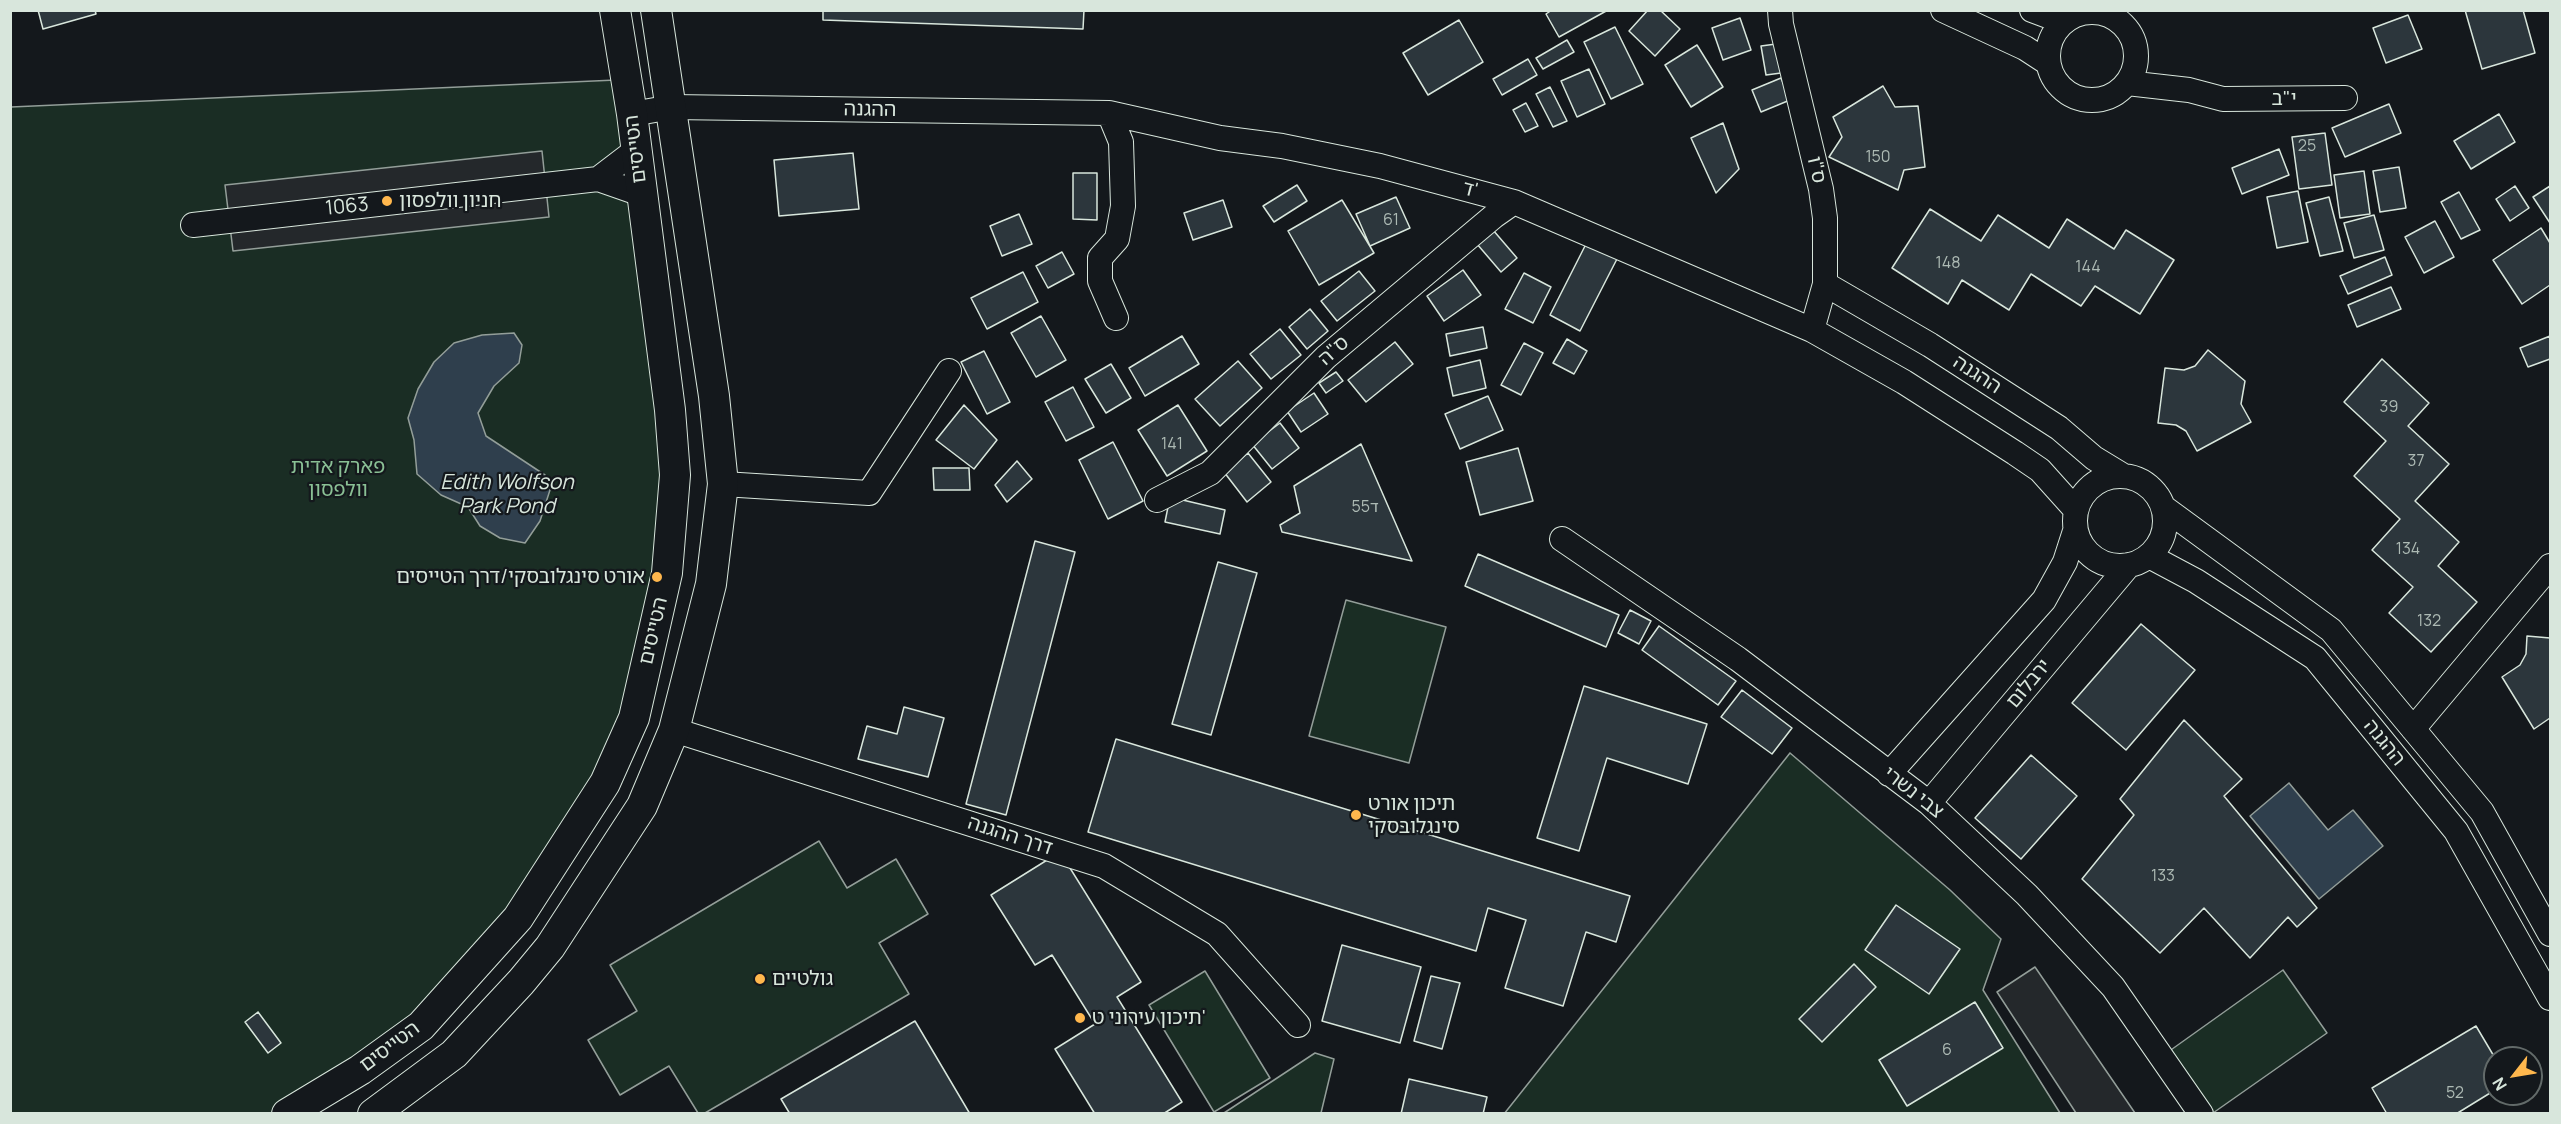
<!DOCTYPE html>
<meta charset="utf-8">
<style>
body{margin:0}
#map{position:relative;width:2561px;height:1124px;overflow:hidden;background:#14181c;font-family:Manrope,sans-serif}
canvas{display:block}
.frame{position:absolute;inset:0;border:12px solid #d8e6dc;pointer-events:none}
.north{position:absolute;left:2483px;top:1046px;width:60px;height:60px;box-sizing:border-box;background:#14181c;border:2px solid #626a69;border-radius:50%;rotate:239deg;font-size:16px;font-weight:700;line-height:24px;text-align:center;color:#d8e6dc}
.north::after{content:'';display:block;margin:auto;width:21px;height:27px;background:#ffb74d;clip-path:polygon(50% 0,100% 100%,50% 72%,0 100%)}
</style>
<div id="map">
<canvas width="2561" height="1124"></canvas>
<div class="frame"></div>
<div class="north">N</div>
</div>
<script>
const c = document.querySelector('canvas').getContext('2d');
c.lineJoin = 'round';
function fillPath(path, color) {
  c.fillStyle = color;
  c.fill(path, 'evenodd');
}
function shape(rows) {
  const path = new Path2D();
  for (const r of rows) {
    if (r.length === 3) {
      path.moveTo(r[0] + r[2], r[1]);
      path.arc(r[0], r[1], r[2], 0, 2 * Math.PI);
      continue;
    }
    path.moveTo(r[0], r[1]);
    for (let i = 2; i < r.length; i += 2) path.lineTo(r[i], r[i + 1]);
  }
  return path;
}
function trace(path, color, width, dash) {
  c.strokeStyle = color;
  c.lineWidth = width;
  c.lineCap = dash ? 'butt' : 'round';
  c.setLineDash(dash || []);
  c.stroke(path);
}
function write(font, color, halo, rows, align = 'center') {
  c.font = font + ' Manrope,"Noto Sans Hebrew",sans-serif';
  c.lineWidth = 4.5;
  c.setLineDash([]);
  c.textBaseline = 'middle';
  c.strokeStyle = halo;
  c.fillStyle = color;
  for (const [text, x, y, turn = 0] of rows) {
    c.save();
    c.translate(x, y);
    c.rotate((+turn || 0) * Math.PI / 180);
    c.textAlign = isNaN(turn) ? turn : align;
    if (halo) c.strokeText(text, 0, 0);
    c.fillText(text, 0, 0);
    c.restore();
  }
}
const green = shape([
 [616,80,668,480,653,606,602,775,511,913,420,1017,280,1113,11,1113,11,107,616,80],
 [1346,600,1446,627,1409,763,1309,736,1346,600],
 [1790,753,1950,890,2001,939,1983,990,2060,1113,1504,1114,1790,753],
 [819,841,847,888,896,859,928,914,879,943,909,994,705,1113,698,1113,669,1066,620,1095,588,1040,637,1011,610,965,819,841],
 [2283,970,2327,1033,2213,1113,2168,1052,2283,970],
 [1205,971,1270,1078,1214,1112,1149,1005,1205,971],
 [1315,1053,1334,1059,1321,1113,1224,1113,1315,1053]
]);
const parking = shape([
 [542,151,549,217,233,251,225,185,542,151],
 [2035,967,2135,1113,2076,1113,1997,992,2035,967]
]);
const water = shape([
 [514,333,522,345,519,363,494,386,478,413,486,436,545,475,550,490,540,521,525,543,500,538,480,526,468,507,441,495,417,474,414,440,408,418,418,389,434,362,454,343,482,335,514,333],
 [2289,783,2328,830,2353,810,2383,846,2319,899,2250,816,2289,783]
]);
const building = shape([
 [38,10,95,10,96,14,43,29,38,10],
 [823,10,1084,10,1083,29,823,20,823,10],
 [1552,10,1608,10,1559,37,1546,14,1552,10],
 [1648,10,1660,10,1680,29,1655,56,1629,31,1648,10],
 [2465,10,2523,10,2535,53,2482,69,2465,10],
 [2408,15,2422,49,2386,63,2373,28,2408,15],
 [1740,18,1751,50,1723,60,1712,28,1740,18],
 [1459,20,1483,62,1428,95,1403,53,1459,20],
 [1615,27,1643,84,1611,99,1584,42,1615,27],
 [1567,40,1574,52,1543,69,1536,58,1567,40],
 [1776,44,1781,73,1766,75,1761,46,1776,44],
 [1697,45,1723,87,1691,107,1665,65,1697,45],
 [1528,59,1537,75,1502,95,1493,79,1528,59],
 [1589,69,1605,104,1577,117,1561,81,1589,69],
 [1781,78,1790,100,1761,112,1752,90,1781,78],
 [1883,86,1895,107,1918,106,1925,167,1904,170,1898,190,1829,157,1842,137,1833,117,1883,86],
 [1550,87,1567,121,1553,127,1536,94,1550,87],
 [1526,103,1538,126,1525,132,1513,110,1526,103],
 [2389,104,2401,133,2345,157,2332,128,2389,104],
 [2499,114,2515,142,2471,169,2454,141,2499,114],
 [1723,123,1739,169,1716,193,1691,138,1723,123],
 [2325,133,2332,185,2299,189,2292,137,2325,133],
 [2279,149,2289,175,2242,194,2232,168,2279,149],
 [853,153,859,209,779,216,774,160,853,153],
 [2399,167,2406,208,2380,212,2373,171,2399,167],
 [2364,171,2370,214,2340,218,2334,175,2364,171],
 [1073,173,1097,173,1097,220,1073,219,1073,173],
 [1297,185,1307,201,1274,222,1263,206,1297,185],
 [2515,186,2529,208,2510,221,2496,199,2515,186],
 [2550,186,2550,223,2533,197,2550,186],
 [2298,191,2308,242,2277,248,2267,197,2298,191],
 [2459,192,2480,230,2461,239,2441,202,2459,192],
 [1396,197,1410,228,1370,246,1356,214,1396,197],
 [2329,197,2343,251,2320,256,2306,203,2329,197],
 [1223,200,1232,227,1193,240,1184,213,1223,200],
 [1342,200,1374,253,1319,285,1288,231,1342,200],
 [1930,209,1981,241,1998,215,2049,248,2067,219,2114,249,2126,230,2174,260,2140,314,2095,286,2081,306,2031,274,2009,310,1962,280,1948,304,1892,268,1930,209],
 [1019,214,1032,244,1002,256,990,226,1019,214],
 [2374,215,2384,250,2354,258,2344,223,2374,215],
 [2435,221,2454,257,2424,273,2405,237,2435,221],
 [2541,228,2550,243,2550,285,2522,304,2493,260,2541,228],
 [1493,230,1517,258,1501,272,1477,244,1493,230],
 [1587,242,1618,257,1580,331,1550,315,1587,242],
 [1062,252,1074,274,1048,288,1036,266,1062,252],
 [2385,257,2392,275,2348,294,2340,276,2385,257],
 [1463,270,1481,295,1444,321,1427,296,1463,270],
 [1359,271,1375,291,1337,321,1321,301,1359,271],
 [1023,272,1038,302,987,329,971,298,1023,272],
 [1524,273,1551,287,1533,323,1505,309,1524,273],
 [2391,287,2401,309,2357,327,2348,305,2391,287],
 [1310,309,1328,331,1307,349,1289,327,1310,309],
 [1041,316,1066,360,1036,377,1011,333,1041,316],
 [1483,327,1487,348,1450,356,1446,334,1483,327],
 [1280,329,1301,355,1271,379,1250,354,1280,329],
 [1182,336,1199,364,1145,396,1129,368,1182,336],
 [2550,336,2550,359,2528,367,2520,348,2550,336],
 [1567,339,1587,351,1574,374,1553,363,1567,339],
 [1395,342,1413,364,1366,402,1348,380,1395,342],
 [1524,343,1543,353,1521,395,1501,385,1524,343],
 [2208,350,2245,381,2241,404,2251,422,2197,451,2186,431,2176,425,2158,423,2165,368,2184,370,2195,366,2208,350],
 [984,351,1010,402,987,414,961,362,984,351],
 [2382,359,2429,403,2408,426,2449,464,2415,501,2459,542,2438,566,2477,602,2431,652,2389,613,2413,587,2372,550,2400,519,2354,476,2386,441,2344,402,2382,359],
 [1480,360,1486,388,1453,396,1447,368,1480,360],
 [1238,361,1262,388,1220,426,1195,399,1238,361],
 [1111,364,1131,398,1106,413,1085,379,1111,364],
 [1336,372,1343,381,1326,393,1319,383,1336,372],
 [1073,387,1094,427,1066,441,1045,402,1073,387],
 [1314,393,1328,414,1301,432,1287,411,1314,393],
 [1488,396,1503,430,1460,449,1445,414,1488,396],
 [964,405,997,440,974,469,936,440,964,405],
 [1178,405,1207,451,1167,476,1138,430,1178,405],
 [1280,423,1299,448,1272,469,1252,444,1280,423],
 [1113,442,1143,501,1108,519,1079,460,1113,442],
 [1361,444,1412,561,1282,532,1280,525,1300,513,1294,486,1361,444],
 [1518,448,1533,501,1480,515,1466,462,1518,448],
 [1248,453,1271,482,1247,502,1224,472,1248,453],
 [1017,461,1032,479,1007,502,995,485,1017,461],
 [933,468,969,468,970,490,934,490,933,468],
 [1170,497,1225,510,1220,534,1165,522,1170,497],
 [1035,541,1075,552,1006,815,966,804,1035,541],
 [1478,554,1619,615,1606,647,1465,586,1478,554],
 [1218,562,1257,573,1211,735,1172,724,1218,562],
 [1630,610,1651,621,1639,644,1618,633,1630,610],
 [2141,624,2195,670,2126,750,2072,703,2141,624],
 [1659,626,1736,681,1718,705,1642,650,1659,626],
 [2527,636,2550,638,2550,718,2534,729,2502,677,2520,665,2526,654,2527,636],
 [1584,686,1707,724,1688,784,1607,758,1579,851,1537,838,1584,686],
 [1742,690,1792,728,1772,754,1721,717,1742,690],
 [904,707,944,718,928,777,858,759,867,726,897,734,904,707],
 [2184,720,2242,779,2224,796,2317,908,2297,927,2288,917,2250,958,2204,908,2160,953,2082,879,2134,815,2120,799,2184,720],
 [1116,739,1630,896,1616,942,1586,932,1563,1006,1505,988,1526,920,1488,908,1476,951,1088,832,1116,739],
 [2031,755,2077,796,2021,859,1975,818,2031,755],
 [1060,852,1141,982,1117,997,1182,1102,1163,1114,1095,1114,1055,1049,1095,1024,1052,955,1035,965,991,895,1060,852],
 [1896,905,1960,949,1929,994,1865,950,1896,905],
 [1342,945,1421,967,1400,1043,1322,1021,1342,945],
 [1854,964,1876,987,1822,1042,1799,1019,1854,964],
 [1431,976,1460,983,1442,1049,1414,1041,1431,976],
 [1975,1002,2003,1048,1907,1106,1879,1060,1975,1002],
 [258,1012,281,1043,268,1053,245,1022,258,1012],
 [915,1021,970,1114,790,1114,781,1099,915,1021],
 [2476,1026,2495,1058,2495,1090,2456,1114,2387,1114,2372,1088,2476,1026],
 [1409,1079,1487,1097,1483,1114,1401,1114,1409,1079]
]);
const minor = shape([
 [1780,10,1781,24,1821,189,1825,218,1825,284,1812,330],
 [1943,10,2025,48,2048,63],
 [2032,10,2064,22],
 [2092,56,44],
 [2127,83,2189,90,2223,99,2345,98],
 [1109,113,1121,142,1123,206,1117,239,1100,258,1100,281,1116,318],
 [632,114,672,107,1109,113,1220,138,1282,146,1380,166,1514,202,1812,330,1904,382,2015,453,2040,470,2075,509],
 [598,179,636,150],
 [193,225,598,179,641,194],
 [1825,284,1930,345,2059,428,2094,458,2122,475],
 [2120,521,45],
 [723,484,869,493,949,371],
 [1157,500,1210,473,1326,357,1494,216,1514,202],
 [2163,507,2331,630,2482,812,2550,934],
 [1562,539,1738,659,1929,803,2027,895,2113,987,2201,1114],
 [2149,556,2196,581,2315,658,2456,831,2550,998],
 [2413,729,2550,566],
 [674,730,1104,866,1217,934,1298,1025],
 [1889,774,2044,600,2065,562,2075,531],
 [1929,803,2129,565]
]);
const major = shape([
 [287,1114,360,1070,421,1026,518,918,605,783,634,718,667,573,675,475,670,410,632,114,615,10],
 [373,1114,454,1054,521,982,550,947,642,806,674,730,711,584,723,484,714,396,656,10]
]);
const markers = [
 [387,201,6,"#ffb74d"],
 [657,577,6,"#ffb74d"],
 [1356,815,6,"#ffb74d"],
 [760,979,6,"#ffb74d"],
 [1080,1018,6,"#ffb74d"]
];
const numberNames = [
 ["25",2307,147],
 ["150",1878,158],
 ["61",1391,221],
 ["148",1948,264],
 ["144",2088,268],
 ["39",2389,408],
 ["141",1172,445],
 ["37",2416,462],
 ["55ד",1365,508],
 ["134",2408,550],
 ["132",2429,622],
 ["133",2163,877],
 ["6",1947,1051],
 ["52",2455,1094]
];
const streetNames = [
 ["י\"ב",2284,99],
 ["ההגנה",870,110,1],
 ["הטייסים",636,149,-97],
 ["ס\"ו",1816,170,77],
 ["ד'",1470,190,15],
 ["1063",347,207,-6],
 ["ס\"ה",1334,351,-42],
 ["ההגנה",1977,375,33],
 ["הטייסים",654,631,-77],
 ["ירבלום",2029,684,-50],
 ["ההגנה",2384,743,51],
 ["צבי נשרי",1913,793,38],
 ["דרך ההגנה",1010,836,18],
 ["הטייסים",390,1047,-37]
];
const poiNames = [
 ["חניון וולפסון",399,201],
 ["אורט סינגלובסקי/דרך הטייסים",645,577,"right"],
 ["תיכון אורט",1368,804],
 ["סינגלובסקי",1368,827],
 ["גולטיים",772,979],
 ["תיכון עירוני ט'",1092,1018]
];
const parkNames = [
 ["פארק אדית",338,467],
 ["וולפסון",338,490]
];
const waterNames = [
 ["Edith Wolfson",507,483],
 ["Park Pond",507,507]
];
fillPath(green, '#1a2d24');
trace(green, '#939e99', 1.5);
fillPath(parking, '#24282b');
trace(parking, '#939e99', 1.5);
fillPath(water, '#2f3f4d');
trace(water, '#939e99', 1.5);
fillPath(building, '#2c363c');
trace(building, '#d8e6dc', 1.5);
trace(minor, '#d8e6dc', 26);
trace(major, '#d8e6dc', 32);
trace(minor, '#14181c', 24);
trace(major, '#14181c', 30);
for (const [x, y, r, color] of markers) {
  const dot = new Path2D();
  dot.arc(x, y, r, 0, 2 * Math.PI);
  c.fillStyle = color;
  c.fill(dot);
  trace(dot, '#14181c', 2);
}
write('16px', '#adbab4', null, numberNames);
write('20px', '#d8e6dc', '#14181c', streetNames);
write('20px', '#d8e6dc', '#14181c', poiNames, 'left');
write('20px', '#8ac095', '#14181c', parkNames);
write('italic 21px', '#d8e6dc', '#14181c', waterNames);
</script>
